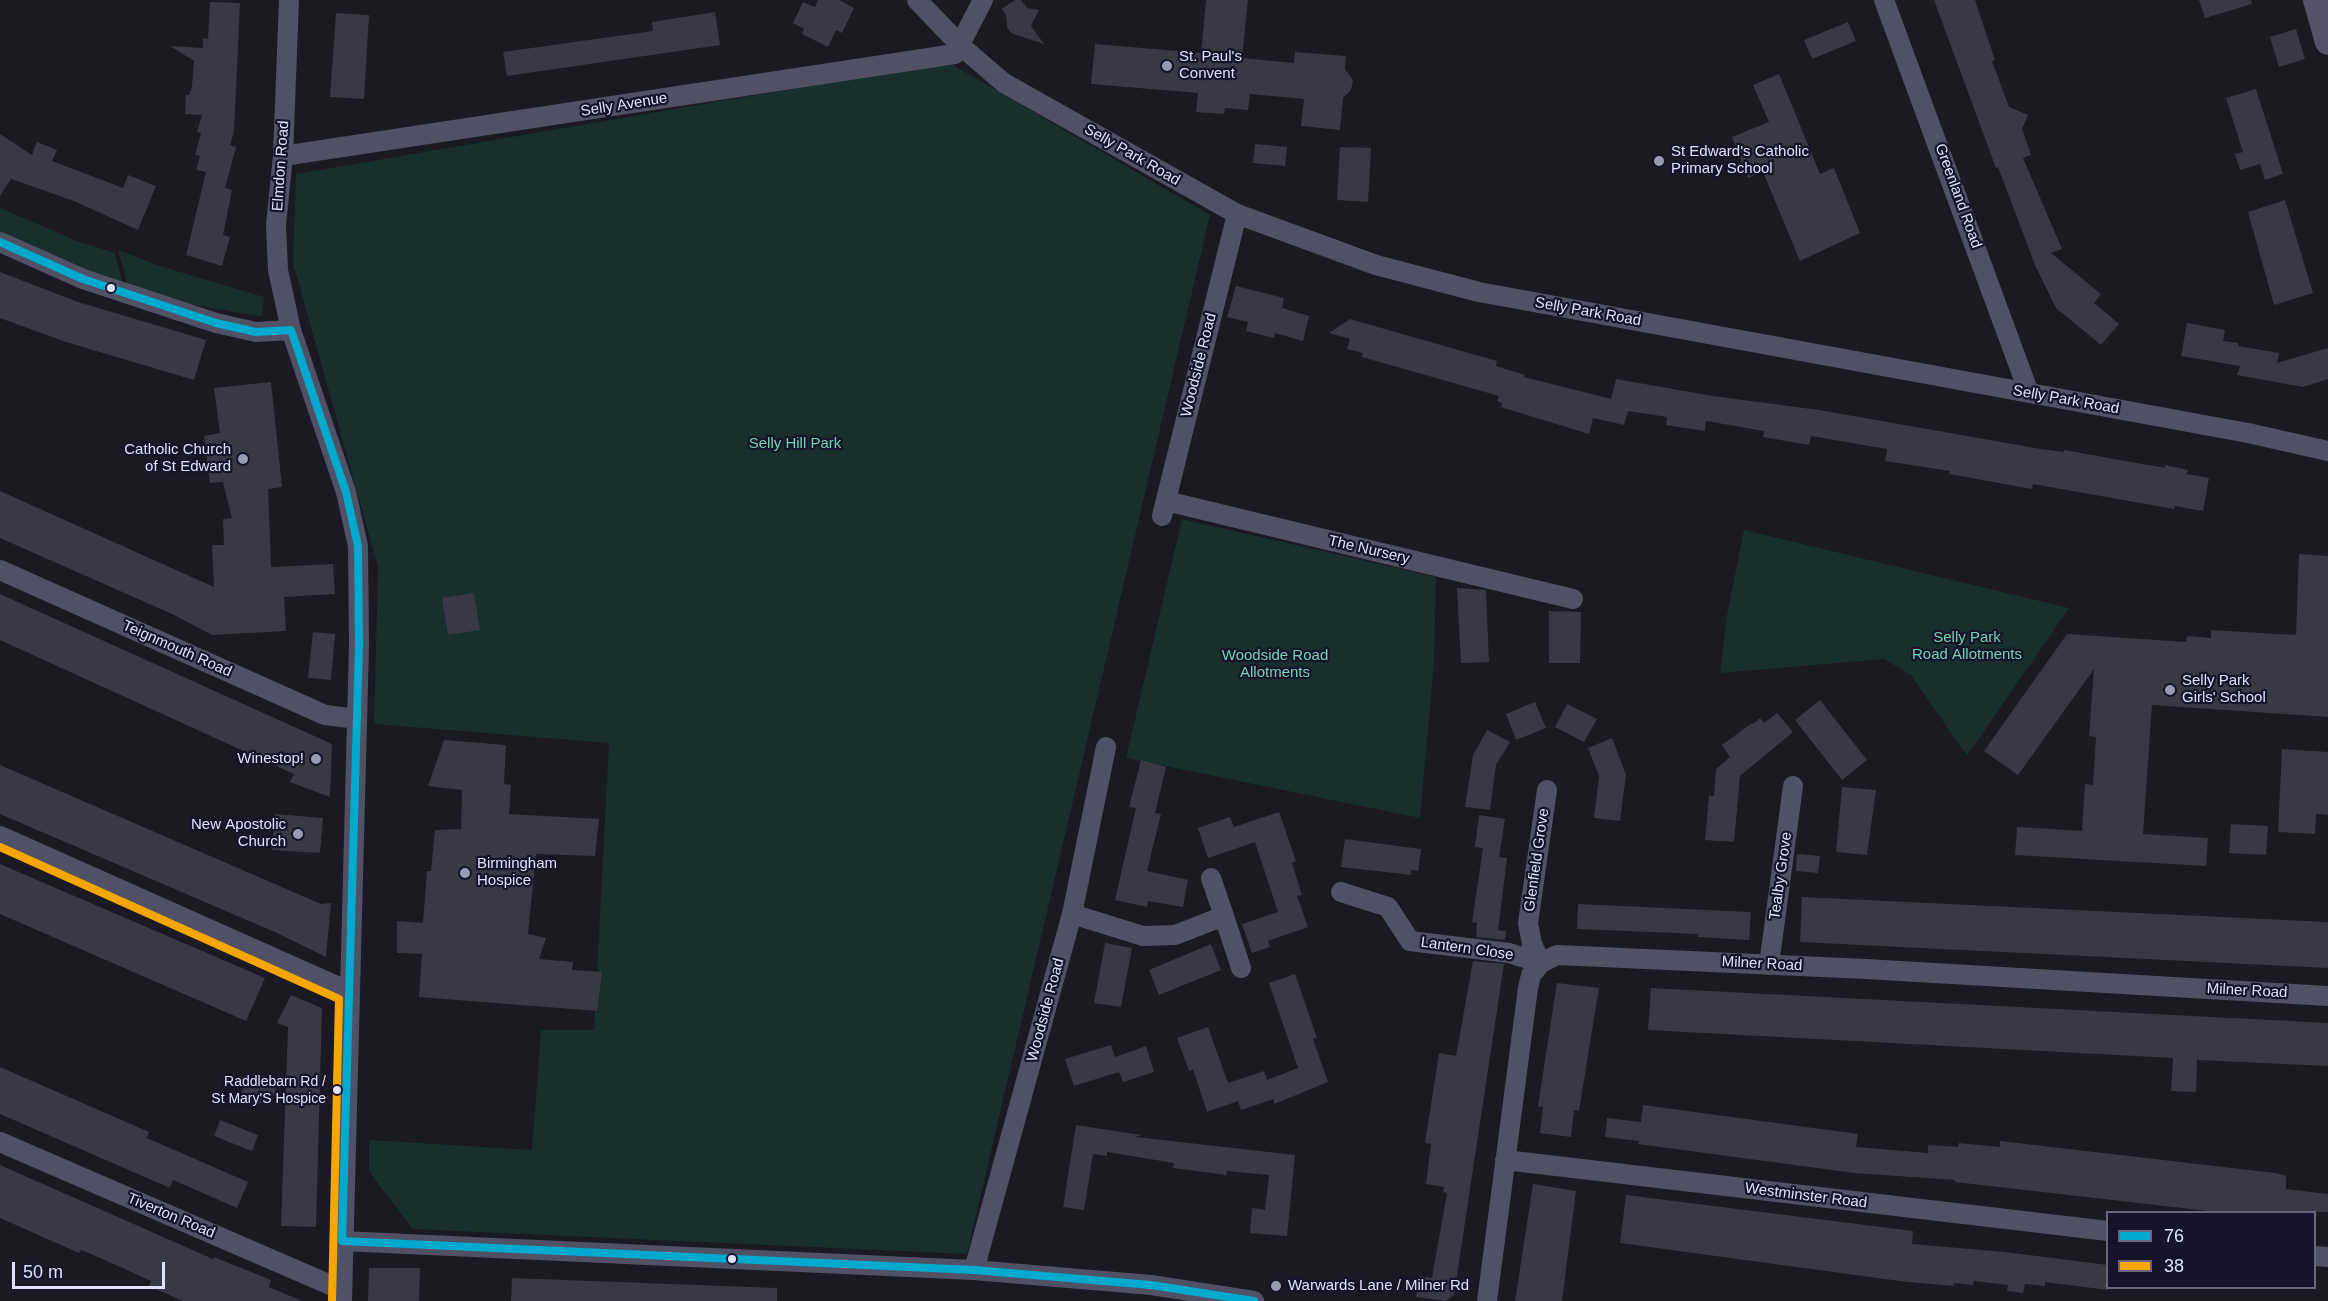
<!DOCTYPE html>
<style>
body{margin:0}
#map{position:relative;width:2328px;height:1301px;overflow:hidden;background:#1a1924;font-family:Arial,sans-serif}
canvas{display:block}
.legend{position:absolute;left:2106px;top:1211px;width:210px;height:78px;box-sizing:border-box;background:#161429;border:2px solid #67667d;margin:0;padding:8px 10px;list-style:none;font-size:18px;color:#e1e1fb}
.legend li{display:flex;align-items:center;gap:12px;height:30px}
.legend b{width:30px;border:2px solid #67667d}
.scale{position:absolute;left:12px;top:1262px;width:153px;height:27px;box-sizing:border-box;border:3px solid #e1e1fb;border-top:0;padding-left:8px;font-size:18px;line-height:21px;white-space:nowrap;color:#e1e1fb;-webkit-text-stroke:4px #161429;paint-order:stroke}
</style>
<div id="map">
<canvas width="2328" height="1301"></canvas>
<ul class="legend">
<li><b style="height:8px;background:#00a9ce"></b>76</li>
<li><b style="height:8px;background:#f7a600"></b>38</li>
</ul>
<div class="scale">50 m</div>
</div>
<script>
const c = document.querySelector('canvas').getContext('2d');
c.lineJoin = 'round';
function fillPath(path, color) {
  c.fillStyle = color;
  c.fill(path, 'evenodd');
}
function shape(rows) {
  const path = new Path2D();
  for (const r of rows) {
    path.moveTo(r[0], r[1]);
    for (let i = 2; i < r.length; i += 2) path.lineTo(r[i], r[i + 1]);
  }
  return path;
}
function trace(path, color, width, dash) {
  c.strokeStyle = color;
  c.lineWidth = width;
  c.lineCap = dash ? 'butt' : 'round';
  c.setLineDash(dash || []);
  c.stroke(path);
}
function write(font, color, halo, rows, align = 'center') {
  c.font = font + ' Arial,sans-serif';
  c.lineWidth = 4.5;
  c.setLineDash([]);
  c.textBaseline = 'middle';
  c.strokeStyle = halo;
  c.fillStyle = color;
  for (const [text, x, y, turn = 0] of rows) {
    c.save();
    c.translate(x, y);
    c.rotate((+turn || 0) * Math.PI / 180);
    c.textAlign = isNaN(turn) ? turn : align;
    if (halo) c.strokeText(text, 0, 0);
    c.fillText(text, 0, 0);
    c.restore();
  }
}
const green = shape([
 [948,62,1210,215,967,1254,413,1229,369,1172,369,1140,532,1150,541,1030,594,1030,609,743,374,724,378,567,293,263,296,174],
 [0,208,77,241,115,253,125,293,0,240],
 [118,250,160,266,264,297,262,317,130,293],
 [1182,519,1436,577,1434,664,1420,818,1126,758],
 [1744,530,2069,608,1967,756,1911,675,1884,659,1720,673,1727,615]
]);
const building = shape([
 [818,0,839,0,854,8,842,33,836,30,828,47,802,34,804,29,793,23,803,2,815,7],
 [1015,0,1021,0,1027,8,1039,10,1031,26,1044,44,1011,33,1007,27,1006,15,1002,9],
 [1206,0,1248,0,1242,58,1294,63,1295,52,1346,56,1345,69,1353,80,1351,90,1343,98,1340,130,1301,126,1304,99,1250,94,1248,110,1225,108,1224,114,1196,112,1198,93,1091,84,1095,44,1201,53],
 [1934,0,1975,0,1995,60,1992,61,2009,107,2028,115,2022,129,2031,155,2023,158,2062,249,2051,253,2101,294,2094,303,2119,324,2101,345,2056,308,2035,265,1998,167,1996,168],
 [2199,0,2251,0,2252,4,2205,18],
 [210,2,240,3,234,132,230,145,236,147,225,188,232,190,223,235,230,237,222,266,186,255,206,172,196,170,200,156,195,155,201,133,197,132,202,115,185,114,186,95,189,95,192,86,194,61,170,46,203,48,203,38,208,39],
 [715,12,720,45,507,76,503,52,653,31,652,22],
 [336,13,369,15,364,99,330,97],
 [1848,22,1856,41,1812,59,1804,40],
 [2296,29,2305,59,2279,67,2270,37],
 [1779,74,1820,174,1834,168,1860,233,1800,261,1763,172,1748,178,1732,137,1769,122,1753,85],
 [2256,89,2283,174,2265,180,2260,164,2240,170,2235,154,2243,152,2226,98],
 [0,134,32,155,37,142,57,150,52,161,123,188,128,175,156,186,138,230,74,201,11,179,0,196],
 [1255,144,1287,147,1285,166,1253,163],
 [1340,147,1371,148,1368,202,1337,200],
 [2285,200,2313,293,2274,305,2248,212],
 [0,272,78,302,206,340,194,380,66,342,0,318],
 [1236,286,1284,298,1282,308,1309,316,1303,341,1275,333,1274,338,1246,331,1248,322,1227,317],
 [1350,319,1497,361,1496,366,1525,375,1524,377,1611,399,1616,379,1713,396,1819,410,2041,449,2064,452,2064,450,2165,468,2165,465,2188,470,2187,474,2209,478,2203,511,2175,506,2174,509,2033,484,2032,489,1949,474,1950,471,1885,461,1887,449,1811,436,1809,445,1763,437,1764,431,1706,421,1705,431,1666,425,1667,417,1628,411,1624,425,1593,418,1589,434,1501,407,1502,403,1497,401,1499,396,1362,357,1363,353,1347,349,1350,339,1329,333],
 [2187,323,2225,330,2223,341,2238,343,2238,346,2279,353,2277,363,2328,348,2328,379,2303,387,2237,375,2240,366,2181,356],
 [271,382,282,487,268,489,271,567,333,564,335,594,284,597,286,631,212,635,172,614,0,538,0,491,214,587,212,545,224,545,223,519,232,518,223,482,210,483,204,436,220,433,214,388],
 [2299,554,2328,556,2328,717,2152,705,2143,834,2208,838,2206,866,2015,855,2017,827,2082,831,2085,784,2093,785,2096,737,2089,736,2094,669,2018,775,1984,751,2067,634,2186,642,2187,636,2211,638,2211,630,2296,635],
 [1457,588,1486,590,1489,662,1461,663],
 [474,593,480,630,448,635,442,598],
 [0,594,332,744,330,797,290,782,294,774,0,640],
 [1549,611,1581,612,1580,663,1549,663],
 [313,632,335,634,331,680,308,678],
 [1820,700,1867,760,1842,780,1795,720],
 [1535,702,1546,728,1516,740,1506,714],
 [1567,704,1597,719,1584,742,1555,727],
 [1777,713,1793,732,1740,776,1734,842,1705,840,1709,796,1714,796,1716,769,1730,757,1722,745,1752,723,1753,724,1760,718,1764,723],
 [1487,730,1510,742,1496,765,1490,810,1465,807,1473,755],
 [1612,738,1626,775,1620,821,1594,818,1599,776,1588,748],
 [444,740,506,745,504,784,511,785,509,814,599,819,595,856,536,854,528,934,546,938,539,959,573,962,572,970,602,972,597,1011,419,997,422,954,397,953,397,921,423,923,427,871,431,871,435,830,461,829,462,790,428,786],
 [2282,749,2328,752,2328,815,2316,814,2315,834,2278,832],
 [1141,760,1166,767,1155,813,1161,814,1147,871,1188,880,1183,907,1148,901,1147,907,1115,900,1136,808,1129,807],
 [0,765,321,904,331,903,326,957,277,933,0,814],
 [1842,787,1876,790,1867,855,1836,852],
 [1279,812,1296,861,1292,863,1302,895,1297,896,1308,927,1268,941,1270,947,1252,953,1242,924,1278,912,1255,842,1208,858,1198,828,1230,817,1234,827],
 [275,814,323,818,320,853,272,850],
 [1479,815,1505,819,1499,857,1507,858,1498,930,1506,931,1505,940,1476,937,1477,923,1472,922,1483,848,1475,847],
 [2231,824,2268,826,2266,855,2229,853],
 [1345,839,1421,849,1418,871,1411,870,1411,875,1341,867],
 [1797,854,1820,856,1818,873,1796,871],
 [0,864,265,978,246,1021,0,914],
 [1802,897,2328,922,2328,968,1800,942],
 [1578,904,1751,912,1749,940,1698,937,1698,934,1577,929],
 [1105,943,1132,948,1121,1007,1094,1003],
 [1211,944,1221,970,1159,995,1149,970],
 [1473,961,1504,964,1454,1295,1446,1301,1416,1297,1419,1276,1432,1278,1447,1193,1443,1192,1444,1187,1426,1184,1431,1144,1425,1143,1439,1053,1456,1056],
 [1295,974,1317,1038,1313,1039,1328,1082,1274,1104,1274,1099,1241,1110,1238,1101,1207,1112,1193,1069,1189,1071,1177,1038,1208,1027,1228,1083,1264,1071,1267,1080,1298,1068,1269,983],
 [1557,983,1599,988,1579,1111,1574,1110,1571,1137,1540,1133,1543,1107,1538,1106],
 [1651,988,2328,1023,2328,1066,2197,1060,2196,1092,2171,1091,2173,1058,1648,1030],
 [291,995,322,1008,316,1227,281,1226,288,1027,277,1023],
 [1111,1045,1115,1057,1146,1046,1154,1072,1123,1082,1119,1072,1074,1086,1065,1059],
 [0,1067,149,1132,147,1138,248,1182,237,1208,173,1180,170,1188,0,1114],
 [244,1087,277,1087,270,1103,236,1103],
 [1643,1105,1858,1134,1856,1147,1928,1153,1928,1145,1958,1147,1959,1143,2000,1147,2000,1141,2275,1173,2286,1176,2286,1189,2328,1194,2328,1212,2217,1212,1955,1182,1955,1180,1854,1173,1638,1144,1639,1141,1605,1137,1607,1118,1641,1122],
 [220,1120,258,1135,252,1151,214,1136],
 [1076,1125,1141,1135,1136,1137,1295,1155,1287,1236,1250,1233,1252,1208,1265,1210,1269,1175,1227,1171,1226,1175,1173,1168,1174,1163,1107,1152,1107,1156,1093,1154,1084,1210,1063,1207],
 [0,1165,213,1259,214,1257,271,1280,269,1287,302,1301,183,1301,149,1286,151,1281,105,1260,81,1250,79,1253,0,1218],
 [1533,1184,1576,1191,1562,1301,1515,1301],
 [1626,1195,1913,1231,1912,1244,2005,1252,2108,1265,2108,1290,2045,1282,2045,1286,2025,1284,2023,1293,2007,1291,2008,1285,1974,1281,1973,1285,1954,1283,1954,1286,1907,1282,1620,1243],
 [369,1268,420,1268,419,1301,368,1301],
 [512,1278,777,1288,777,1301,511,1301]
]);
const minor = shape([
 [289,0,283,156,276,225,278,270,291,330,346,492,358,546,359,645,342,1301],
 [917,0,961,46,1004,83,1237,214,1376,265,1479,292,2248,433,2328,451],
 [1884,0,2029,393],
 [283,156,955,54,983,0],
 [0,242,83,279,216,323,256,332,291,330],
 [1166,501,1573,599],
 [1162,516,1237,214],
 [0,570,325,715,357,719],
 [0,836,350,992],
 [1341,892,1388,907,1410,941,1509,953,1541,963],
 [1072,914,1143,936,1175,935,1224,916,1211,878],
 [1224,916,1241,968],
 [1541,963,1532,944,1528,923,1547,790],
 [1769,965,1793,786],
 [0,1142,342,1290],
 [1505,1160,2108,1231],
 [342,1241,974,1270,1151,1285,1254,1301],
 [2314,1256,2328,1257],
 [974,1270,1072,914,1106,747],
 [1487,1301,1528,988,1531,975,1541,963,1557,955,1866,969,2328,996]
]);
const major = shape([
 [2316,0,2328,42]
]);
const bus1 = shape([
 [0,242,83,279,216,323,256,332,291,330,346,492,358,546,359,645,342,1241,974,1270,1151,1285,1254,1301]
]);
const bus2 = shape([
 [0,847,339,999,332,1301]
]);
const markers = [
 [1167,66,6,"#9b9bb0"],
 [1659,161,6,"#9b9bb0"],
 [111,288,5,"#e1e1fb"],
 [243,459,6,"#9b9bb0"],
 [2170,690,6,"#9b9bb0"],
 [316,759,6,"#9b9bb0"],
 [298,834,6,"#9b9bb0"],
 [465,873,6,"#9b9bb0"],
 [337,1090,5,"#e1e1fb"],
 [732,1259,5,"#e1e1fb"],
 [1276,1286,6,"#9b9bb0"]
];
const busNames = [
 ["Raddlebarn Rd /",326,1082],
 ["St Mary'S Hospice",326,1099]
];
const poiNames = [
 ["St. Paul's",1179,57],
 ["Convent",1179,74],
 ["St Edward's Catholic",1671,152],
 ["Primary School",1671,169],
 ["Catholic Church",231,450,"right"],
 ["of St Edward",231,467,"right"],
 ["Selly Park",2182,681],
 ["Girls' School",2182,698],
 ["Winestop!",304,759,"right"],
 ["New Apostolic",286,825,"right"],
 ["Church",286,842,"right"],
 ["Birmingham",477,864],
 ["Hospice",477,881],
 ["Warwards Lane / Milner Rd",1288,1286]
];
const streetNames = [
 ["Selly Avenue",624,105,-9],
 ["Selly Park Road",1132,155,30],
 ["Elmdon Road",281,166,-86],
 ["Greenland Road",1958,196,70],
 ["Selly Park Road",1588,312,10],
 ["Woodside Road",1199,365,-76],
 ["Selly Park Road",2066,400,10],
 ["The Nursery",1369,550,13],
 ["Teignmouth Road",177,649,24],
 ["Glenfield Grove",1537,860,-82],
 ["Tealby Grove",1781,876,-82],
 ["Lantern Close",1467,949,8],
 ["Milner Road",1762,964,3],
 ["Milner Road",2247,991,3],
 ["Woodside Road",1046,1010,-75],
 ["Westminster Road",1806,1196,7],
 ["Tiverton Road",171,1216,23]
];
const parkNames = [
 ["Selly Hill Park",795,444],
 ["Selly Park",1967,638],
 ["Road Allotments",1967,655],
 ["Woodside Road",1275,656],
 ["Allotments",1275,673]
];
fillPath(green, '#182f2e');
fillPath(building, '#393845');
trace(minor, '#505164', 20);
trace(major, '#575268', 26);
trace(bus1, '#00a9ce', 8);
trace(bus2, '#f7a600', 8);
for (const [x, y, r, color] of markers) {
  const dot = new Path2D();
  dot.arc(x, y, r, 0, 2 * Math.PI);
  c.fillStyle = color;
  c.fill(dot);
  trace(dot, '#161429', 2);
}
write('14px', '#e1e1fb', '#161429', busNames, 'right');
write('15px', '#e1e1fb', '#161429', poiNames, 'left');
write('15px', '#e1e1fb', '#161429', streetNames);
write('15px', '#74d4b1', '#161429', parkNames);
</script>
